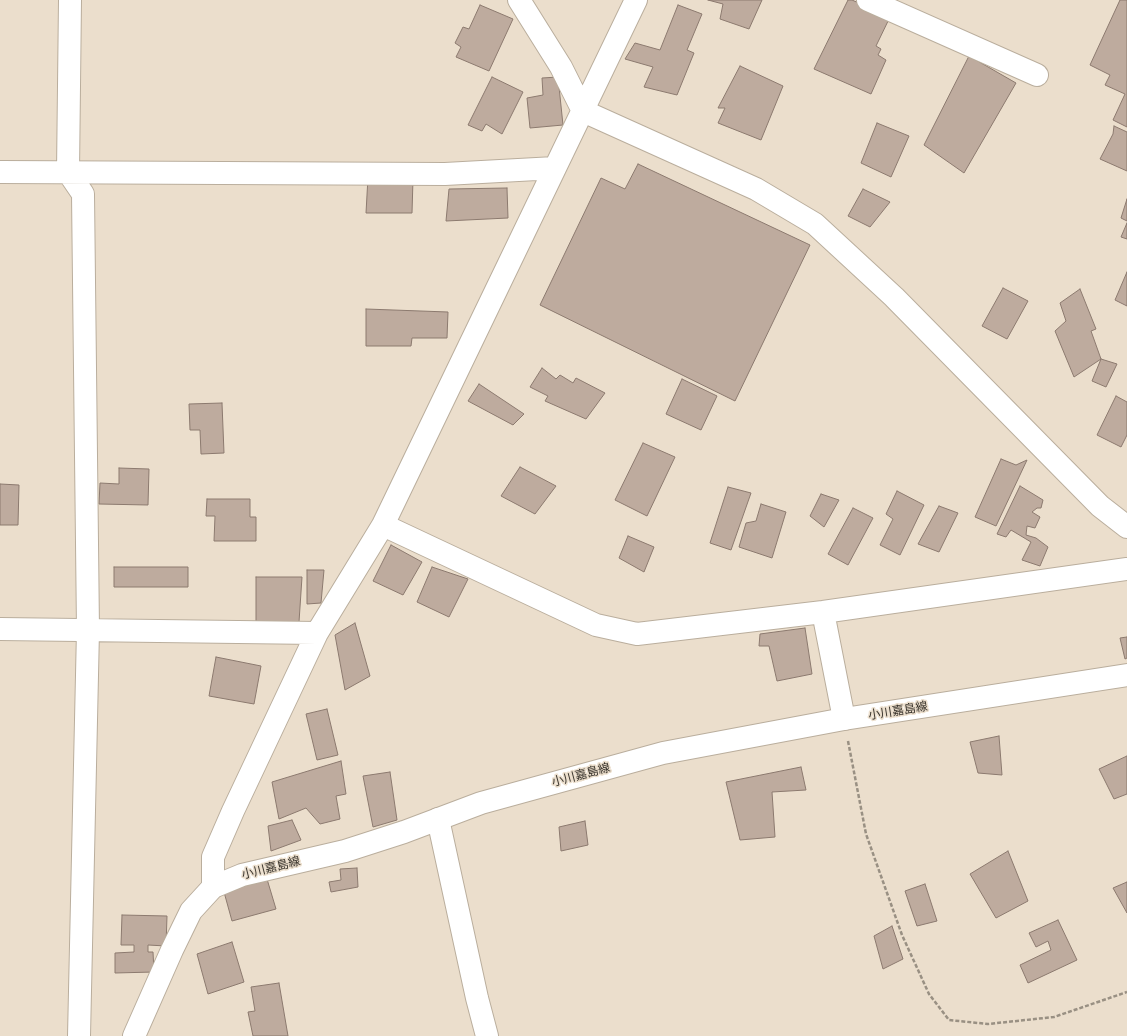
<!DOCTYPE html>
<meta charset="utf-8">
<style>
body{margin:0}
canvas{display:block;background:#ebdecc}
</style>
<canvas width="1127" height="1036"></canvas>
<script>
const c = document.querySelector('canvas').getContext('2d');
c.lineJoin = 'round';
function fillPath(path, color) {
  c.fillStyle = color;
  c.fill(path, 'evenodd');
}
function shape(rows) {
  const path = new Path2D();
  for (const r of rows) {
    path.moveTo(r[0], r[1]);
    for (let i = 2; i < r.length; i += 2) path.lineTo(r[i], r[i + 1]);
  }
  return path;
}
function trace(path, color, width, dash) {
  c.strokeStyle = color;
  c.lineWidth = width;
  c.lineCap = dash ? 'butt' : 'round';
  c.setLineDash(dash || []);
  c.stroke(path);
}
function write(font, color, halo, rows, align = 'center') {
  c.font = font + ' "Public Sans","Noto Sans JP",sans-serif';
  c.lineWidth = 3;
  c.setLineDash([]);
  c.textBaseline = 'middle';
  c.strokeStyle = halo;
  c.fillStyle = color;
  for (const [text, x, y, turn = 0] of rows) {
    c.save();
    c.translate(x, y);
    c.rotate((+turn || 0) * Math.PI / 180);
    c.textAlign = isNaN(turn) ? turn : align;
    if (halo) c.strokeText(text, 0, 0);
    c.fillText(text, 0, 0);
    c.restore();
  }
}
const building = shape([
 [708,0,762,0,749,29,720,19,723,4,708,0],
 [848,0,852,0,890,17,876,46,881,49,878,55,886,60,871,94,814,69,848,0],
 [1120,0,1127,0,1127,127,1113,120,1125,94,1105,85,1110,75,1090,65,1120,0],
 [480,5,513,19,489,71,456,57,461,47,455,43,463,27,469,29,480,5],
 [678,5,702,14,687,50,694,53,677,95,644,87,653,67,625,59,635,43,660,50,678,5],
 [969,56,1016,83,964,173,924,145,969,56],
 [740,66,783,86,761,140,718,123,725,108,718,108,740,66],
 [492,77,523,92,502,134,486,124,482,131,468,125,492,77],
 [558,77,563,125,530,128,527,98,543,95,542,78,558,77],
 [877,123,909,136,891,177,861,163,877,123],
 [1114,126,1127,132,1127,171,1100,159,1113,134,1114,126],
 [638,164,810,245,735,401,540,305,601,178,625,189,638,164],
 [368,177,413,179,412,213,366,213,368,177],
 [507,188,508,218,446,221,449,189,507,188],
 [863,189,890,202,870,227,848,216,863,189],
 [1127,199,1127,221,1121,218,1127,199],
 [1127,223,1127,239,1121,237,1127,223],
 [1127,272,1127,306,1115,300,1127,272],
 [1003,288,1028,301,1007,339,982,326,1003,288],
 [1080,289,1096,329,1091,331,1101,359,1074,377,1055,331,1066,321,1060,303,1080,289],
 [366,309,448,312,447,338,412,338,411,346,366,346,366,309],
 [1101,359,1117,364,1106,387,1092,381,1101,359],
 [542,368,556,379,560,375,573,383,576,378,605,393,586,419,545,401,548,396,530,387,542,368],
 [682,379,717,396,701,430,666,414,682,379],
 [479,384,524,414,513,425,468,401,479,384],
 [1116,396,1127,402,1127,435,1121,447,1097,435,1116,396],
 [222,403,224,453,201,454,200,430,190,430,189,404,222,403],
 [643,443,675,457,647,516,615,500,643,443],
 [1001,459,1016,465,1027,460,996,526,975,517,1001,459],
 [520,467,556,486,535,514,501,496,520,467],
 [119,468,149,469,148,505,99,504,100,483,119,484,119,468],
 [0,484,19,485,18,525,0,525,0,484],
 [1020,486,1043,500,1041,508,1037,508,1032,512,1040,517,1035,528,1027,526,1026,535,1036,538,1048,547,1040,566,1022,560,1031,542,1011,530,1006,537,997,534,1020,486],
 [728,487,751,493,731,550,710,543,728,487],
 [897,491,924,505,900,555,880,545,893,519,886,514,897,491],
 [821,494,839,500,824,527,810,516,821,494],
 [207,499,250,499,250,517,256,517,256,541,214,541,215,516,206,516,207,499],
 [761,504,786,512,772,558,739,547,746,523,756,521,761,504],
 [939,506,958,513,939,552,918,544,939,506],
 [853,508,873,518,848,565,828,554,853,508],
 [628,536,654,547,644,572,619,558,628,536],
 [391,545,422,562,403,595,373,581,391,545],
 [114,567,188,567,188,587,114,587,114,567],
 [432,567,468,579,449,617,417,602,432,567],
 [307,570,324,570,321,603,307,604,307,570],
 [256,577,302,577,299,622,256,623,256,577],
 [355,623,370,676,345,690,335,635,355,623],
 [805,628,812,674,777,681,769,646,759,646,760,634,805,628],
 [1127,637,1127,658,1125,659,1120,638,1127,637],
 [216,657,261,666,254,704,209,696,216,657],
 [327,709,338,755,317,760,306,714,327,709],
 [999,736,1002,775,978,773,970,742,999,736],
 [1127,756,1127,794,1114,799,1099,769,1127,756],
 [341,761,346,794,336,796,340,819,320,824,306,808,279,819,272,782,341,761],
 [801,767,806,790,772,792,775,837,740,840,726,782,801,767],
 [390,772,397,820,373,827,363,776,390,772],
 [292,820,301,840,271,851,268,826,292,820],
 [585,821,588,845,561,851,559,827,585,821],
 [1008,851,1028,901,996,918,970,874,1008,851],
 [357,868,358,887,331,892,329,882,341,880,340,869,357,868],
 [267,879,276,909,232,921,224,892,267,879],
 [1127,882,1127,913,1113,888,1127,882],
 [925,884,937,921,917,926,905,891,925,884],
 [122,915,167,916,166,946,148,945,148,952,153,952,154,972,115,973,115,953,134,952,134,945,121,945,122,915],
 [1058,920,1077,960,1028,983,1020,965,1051,950,1048,941,1036,947,1029,933,1058,920],
 [892,926,903,959,883,969,874,936,892,926],
 [232,942,244,982,208,994,197,954,232,942],
 [279,983,288,1036,253,1036,248,1012,255,1011,251,987,279,983]
]);
const path = shape([
 [848,741,866,834,902,935,929,994,949,1020,988,1024,1054,1017,1127,992]
]);
const minor = shape([
 [70,0,68,172,83,194,88,630,79,1036],
 [519,0,561,67,583,111,756,189,815,224,894,297,1100,506,1127,527],
 [868,0,1037,75],
 [0,172,445,174,555,168],
 [383,525,596,625,637,634,823,612,1127,569],
 [823,612,844,719],
 [0,629,317,633],
 [438,819,477,998,487,1036],
 [213,887,213,857,233,811,317,633,383,525,636,0]
]);
const major = shape([
 [134,1036,172,950,191,911,213,887,242,875,345,851,404,832,481,803,663,753,844,719,1127,675]
]);
const streetNames = [
 ["小川嘉島線",898,711,-9],
 ["小川嘉島線",581,775,-15],
 ["小川嘉島線",271,868,-14]
];
fillPath(building, '#beab9e');
trace(building, '#8c7a6f', 1);
trace(minor, '#baae9d', 24);
trace(major, '#baae9d', 24);
trace(path, '#999083', 2.5, [4, 2]);
trace(minor, '#fff', 22);
trace(major, '#fff', 22);
write('12px', '#37322b', '#ebdecc', streetNames);
</script>
